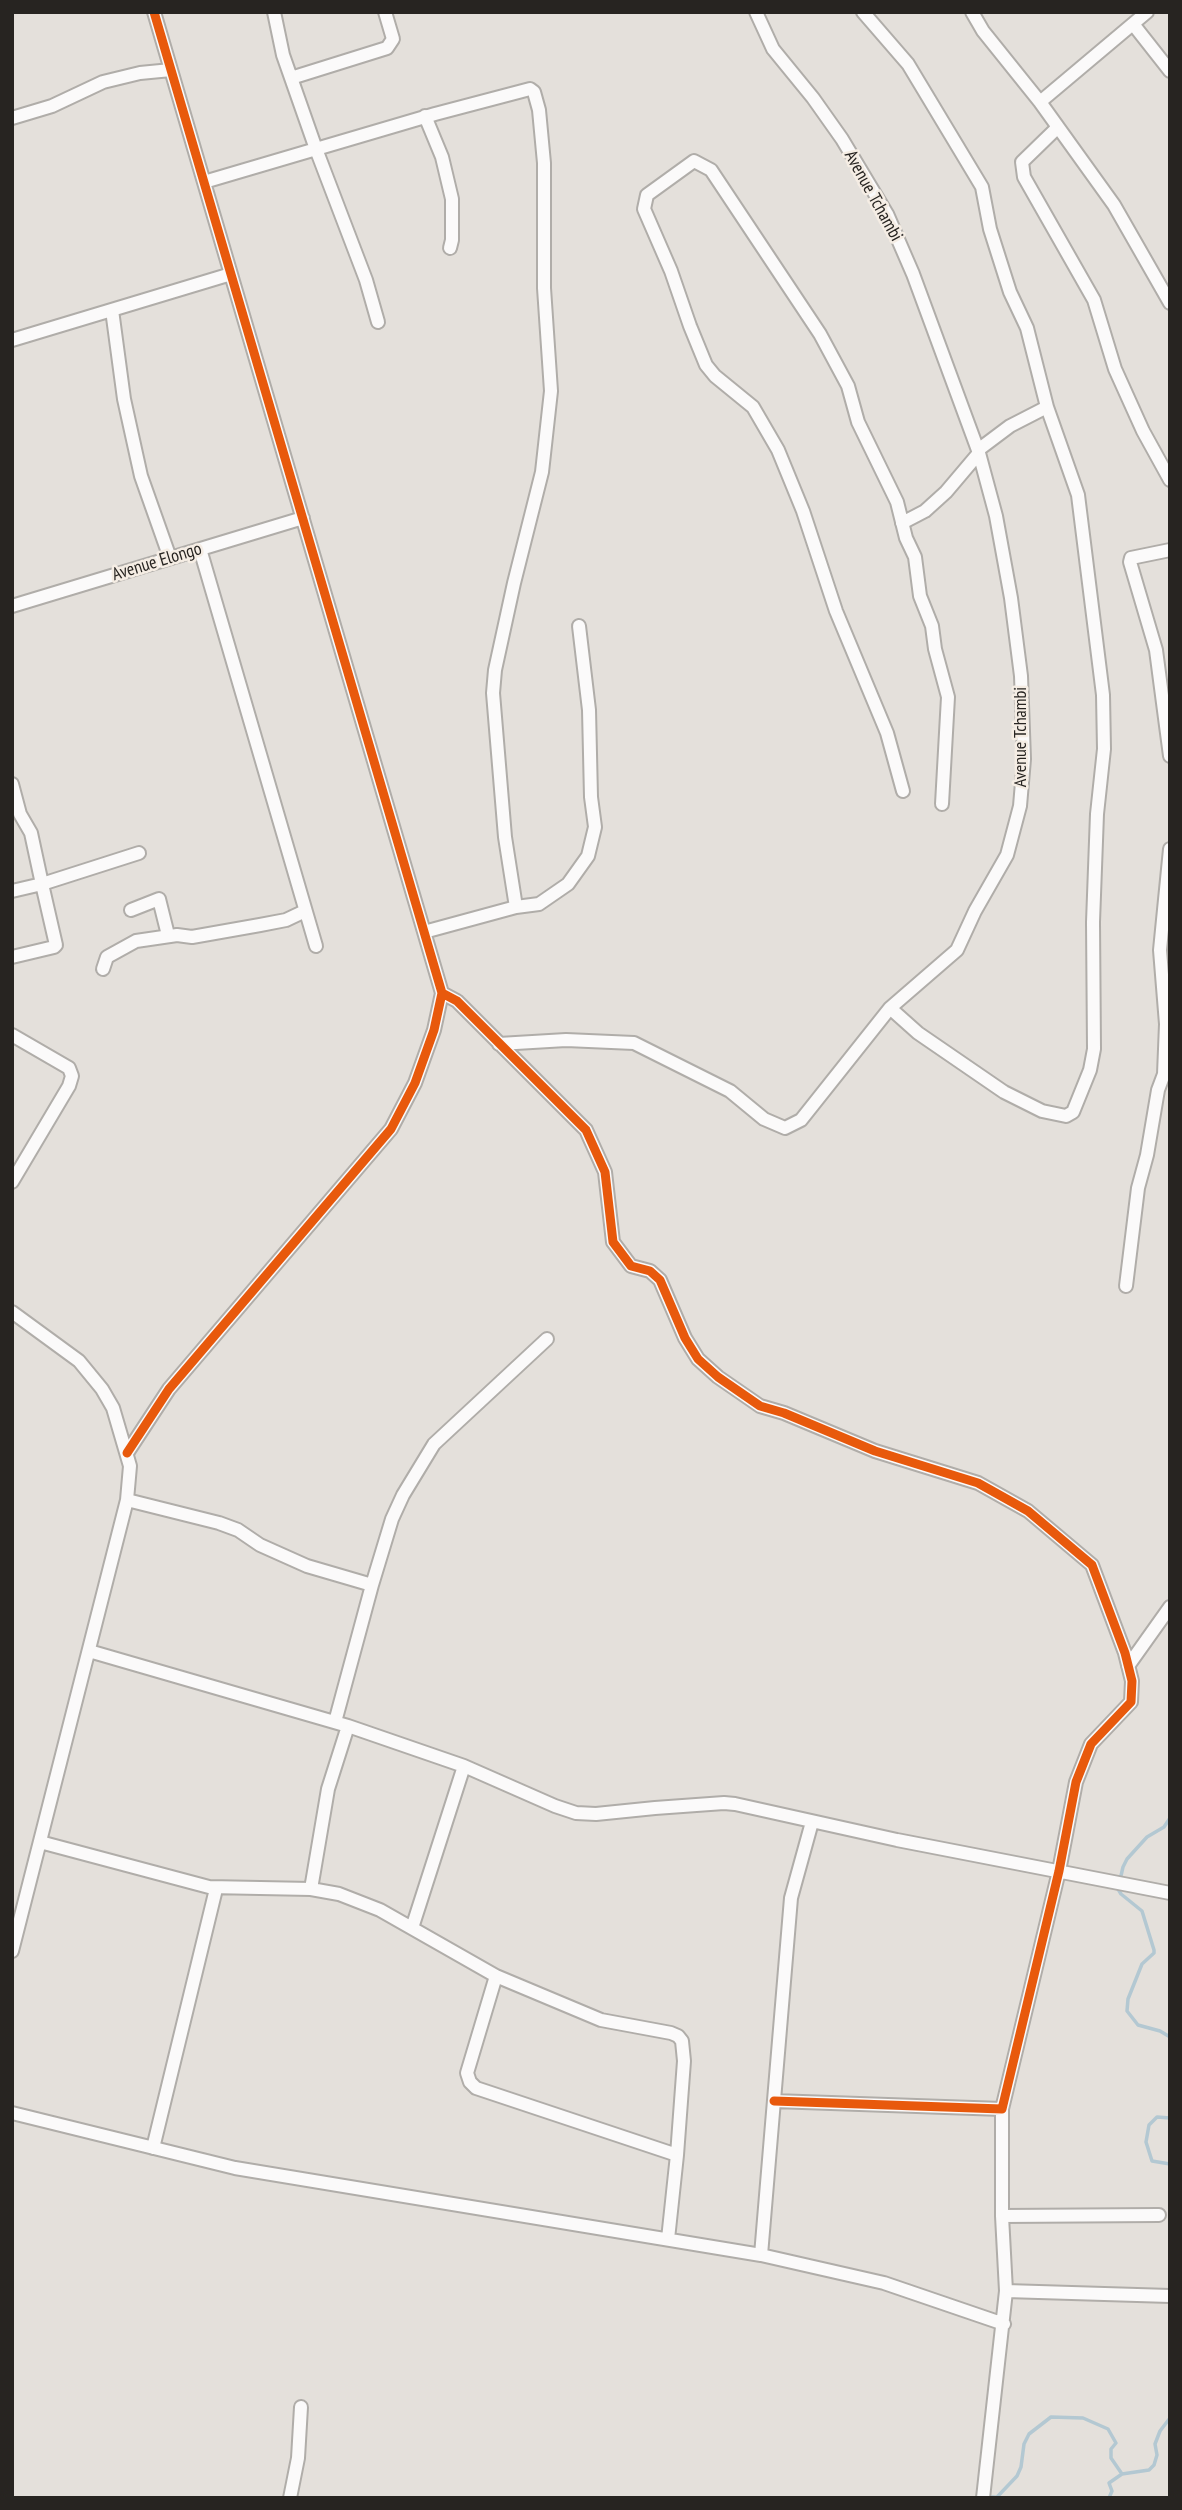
<!DOCTYPE html>
<style>
body{margin:0}
#map{position:relative;width:1182px;height:2510px;overflow:hidden;background:#e4e0db;font-family:"PT Sans Narrow",sans-serif}
canvas{display:block}
.frame{position:absolute;inset:0;border:14px solid #272421;pointer-events:none}
</style>
<div id="map">
<canvas width="1182" height="2510"></canvas>
<div class="frame"></div>
</div>
<script>
const c = document.querySelector('canvas').getContext('2d');
c.lineJoin = 'round';
function shape(rows) {
  const path = new Path2D();
  for (const r of rows) {
    path.moveTo(r[0], r[1]);
    for (let i = 2; i < r.length; i += 2) path.lineTo(r[i], r[i + 1]);
  }
  return path;
}
function trace(path, color, width, dash) {
  c.strokeStyle = color;
  c.lineWidth = width;
  c.lineCap = dash ? 'butt' : 'round';
  c.setLineDash(dash || []);
  c.stroke(path);
}
function write(font, color, halo, rows, align = 'center') {
  c.font = font + ' "PT Sans Narrow",sans-serif';
  c.lineWidth = 5;
  c.setLineDash([]);
  c.textBaseline = 'middle';
  c.strokeStyle = halo;
  c.fillStyle = color;
  for (const [text, x, y, turn = 0] of rows) {
    c.save();
    c.translate(x, y);
    c.rotate((+turn || 0) * Math.PI / 180);
    c.textAlign = isNaN(turn) ? turn : align;
    if (halo) c.strokeText(text, 0, 0);
    c.fillText(text, 0, 0);
    c.restore();
  }
}
const stream = shape([
 [1170,1818,1164,1827,1147,1837,1127,1859,1123,1867,1118,1889,1121,1894,1142,1911,1154,1950,1154,1953,1142,1964,1128,1999,1127,2011,1138,2025,1160,2031,1170,2037],
 [1170,2118,1157,2117,1149,2125,1146,2142,1152,2161,1170,2164],
 [998,2496,1017,2476,1021,2467,1024,2444,1029,2434,1051,2417,1083,2418,1108,2429,1116,2443,1111,2449,1111,2458,1122,2474,1149,2470,1154,2465,1157,2455,1155,2444,1160,2431,1170,2418],
 [992,2497,1007,2498],
 [1109,2498,1112,2491,1109,2483,1122,2474]
]);
const minor = shape([
 [274,12,283,55,316,149,366,280,378,322],
 [863,12,908,64,982,187,990,229,1010,292,1027,328,1047,407,1078,495,1103,695,1104,749,1097,814,1093,922,1094,1049,1090,1070,1073,1112,1066,1116,1042,1111,1004,1092,918,1033,890,1008],
 [972,12,983,31,1040,102,1114,205,1170,303],
 [1133,24,1170,71],
 [291,78,387,48,393,39,385,12],
 [1040,102,1147,12],
 [425,116,442,157,452,199,452,240,450,248],
 [12,118,52,106,103,82,140,73,171,70],
 [1057,128,1022,162,1024,177,1094,300,1115,369,1143,431,1170,480],
 [204,182,435,114,530,89,534,92,539,110,544,163,544,288,551,391,542,472,514,583,495,670,493,693,505,837,516,907],
 [112,310,124,399,141,476,170,558],
 [12,340,231,274],
 [978,450,1010,426,1047,407],
 [902,523,925,511,946,492,979,453],
 [200,549,316,946],
 [1170,550,1131,558,1130,562,1156,650,1170,756],
 [12,606,303,518],
 [12,784,20,814,31,833,42,884,12,891],
 [903,791,887,733,836,611,803,511,778,450,753,407,715,376,706,365,690,326,671,271,644,209,647,195,694,161,711,170,820,334,848,386,858,422,897,502,906,538,915,557,920,596,932,626,935,649,948,697,942,804],
 [131,910,159,899,168,935],
 [424,932,516,907,539,904,568,884,588,856,595,827,591,797,589,710,579,626],
 [12,957,54,947,56,945,42,884,139,853],
 [103,969,107,957,136,941,177,935,192,937,260,925,286,920,305,911],
 [442,993,457,1001,586,1130,605,1172,613,1242,631,1266,650,1271,660,1280,685,1338,698,1359,718,1377,760,1406,784,1413,875,1451,978,1483,1028,1511,1092,1565,1125,1653,1132,1681,1131,1702,1091,1744,1076,1782,1059,1871,1002,2109,774,2101],
 [12,1035,69,1068,72,1076,69,1086,12,1182],
 [499,1044,566,1040,634,1043,730,1091,764,1119,785,1128,801,1120,890,1008,957,950,975,911,1007,855,1020,806,1024,759,1021,676,1011,598,996,516,979,453,913,274,887,214,842,139,813,98,773,49,756,12],
 [1126,1286,1138,1188,1147,1155,1158,1090,1164,1074,1166,1024,1160,950,1170,849],
 [12,1312,79,1361,102,1389,113,1408,130,1466,127,1500,12,1951],
 [127,1453,169,1389,391,1129,415,1083,434,1030,442,993,154,12],
 [127,1500,219,1523,238,1530,260,1545,307,1566,372,1585],
 [89,1651,348,1726,464,1766,555,1806,576,1813,596,1814,655,1808,724,1803,735,1804,897,1840,1170,1893],
 [1128,1666,1170,1607],
 [335,1722,372,1585,392,1519,403,1495,434,1444,547,1339],
 [40,1842,209,1887,311,1889,339,1894,380,1910,496,1976,467,2073,470,2082,476,2088,677,2155,668,2239],
 [311,1889,328,1789,348,1726],
 [412,1928,464,1766],
 [496,1976,601,2020,671,2033,678,2036,682,2041,684,2061,677,2155],
 [12,2113,235,2168,761,2255,884,2283,1004,2324],
 [153,2148,216,1889],
 [1002,2216,1159,2215],
 [761,2255,791,1898,812,1822],
 [1006,2291,1170,2296],
 [290,2498,298,2458,301,2407],
 [983,2498,1006,2291,1002,2216,1002,2109]
]);
const cycleway = shape([
 [442,993,457,1001,586,1130,605,1172,613,1242,631,1266,650,1271,660,1280,685,1338,698,1359,718,1377,760,1406,784,1413,875,1451,978,1483,1028,1511,1092,1565,1125,1653,1132,1681,1131,1702,1091,1744,1076,1782,1059,1871,1002,2109,774,2101],
 [127,1453,169,1389,391,1129,415,1083,434,1030,442,993,154,12]
]);
const streetNames = [
 ["Avenue Tchambi",873,196,61],
 ["Avenue Elongo",157,562,-17],
 ["Avenue Tchambi",1021,737,-90]
];
trace(stream, '#b3c8d2', 3.5);
trace(minor, '#b0ada9', 16);
trace(minor, '#fbfafa', 12);
trace(cycleway, '#e8590c', 9);
write('18px', '#272421', '#f5ede4', streetNames);
</script>
